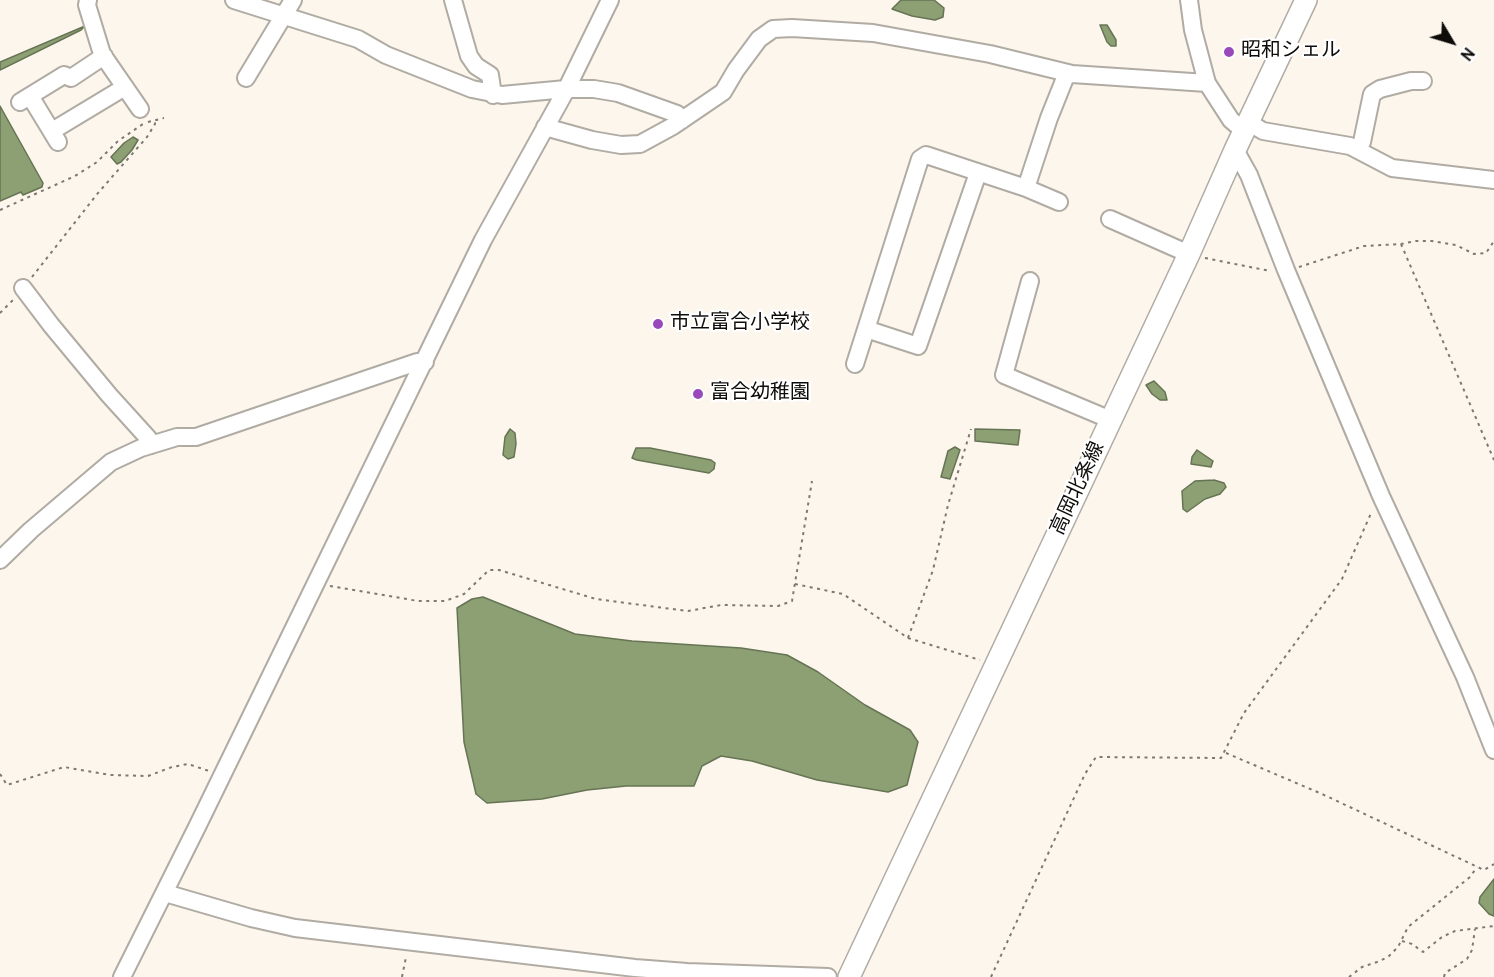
<!DOCTYPE html>
<meta charset="utf-8">
<style>
body{margin:0}
#map{position:relative;width:1494px;height:977px;overflow:hidden;background:#fcf6ed;font-family:Overpass,sans-serif}
canvas{display:block}
.north{position:absolute;left:1422px;top:12px;width:60px;height:60px;-webkit-text-stroke:4px #fff;paint-order:stroke;rotate:128deg;font-size:16px;font-weight:700;line-height:24px;text-align:center;color:#0e0c09}
.north::after{content:'';display:block;margin:auto;width:21px;height:27px;background:#0e0c09;clip-path:polygon(50% 0,100% 100%,50% 72%,0 100%)}
</style>
<div id="map">
<canvas width="1494" height="977"></canvas>
<div class="north">N</div>
</div>
<script>
const c = document.querySelector('canvas').getContext('2d');
c.lineJoin = 'round';
function fillPath(path, color) {
  c.fillStyle = color;
  c.fill(path, 'evenodd');
}
function shape(rows) {
  const path = new Path2D();
  for (const r of rows) {
    path.moveTo(r[0], r[1]);
    for (let i = 2; i < r.length; i += 2) path.lineTo(r[i], r[i + 1]);
  }
  return path;
}
function trace(path, color, width, dash) {
  c.strokeStyle = color;
  c.lineWidth = width;
  c.lineCap = dash ? 'butt' : 'round';
  c.setLineDash(dash || []);
  c.stroke(path);
}
function write(font, color, halo, rows, align = 'center') {
  c.font = font + ' Overpass,"Noto Sans JP",sans-serif';
  c.lineWidth = 4.5;
  c.setLineDash([]);
  c.textBaseline = 'middle';
  c.strokeStyle = halo;
  c.fillStyle = color;
  for (const [text, x, y, turn = 0] of rows) {
    c.save();
    c.translate(x, y);
    c.rotate((+turn || 0) * Math.PI / 180);
    c.textAlign = isNaN(turn) ? turn : align;
    if (halo) c.strokeText(text, 0, 0);
    c.fillText(text, 0, 0);
    c.restore();
  }
}
const water = shape([
 [901,0,934,0,944,8,943,17,935,20,912,16,892,9,901,0],
 [1100,25,1107,25,1116,40,1116,46,1111,46,1107,42,1100,25],
 [85,26,81,30,0,70,0,62,85,26],
 [0,106,43,183,42,187,23,195,21,192,0,201,0,106],
 [133,137,138,140,132,150,121,162,117,164,111,157,124,143,133,137],
 [1154,381,1165,392,1167,400,1160,400,1152,394,1146,385,1154,381],
 [510,429,515,433,516,444,514,457,508,459,503,455,505,437,510,429],
 [975,429,1020,430,1018,445,975,441,975,429],
 [955,447,960,450,950,479,941,477,948,451,955,447],
 [636,448,650,448,711,460,715,463,714,469,709,473,637,460,632,458,636,448],
 [1197,450,1213,461,1211,467,1191,464,1192,457,1197,450],
 [1214,480,1224,483,1226,487,1220,494,1205,499,1187,512,1183,509,1182,491,1195,481,1214,480],
 [483,597,575,634,632,641,741,648,787,655,818,672,865,705,910,730,918,742,907,785,888,792,817,780,752,761,721,756,702,766,694,786,626,786,587,790,542,799,487,803,476,794,464,742,457,608,472,599,483,597],
 [1494,879,1494,916,1489,914,1479,903,1480,897,1494,879]
]);
const path = shape([
 [148,122,164,118],
 [0,210,75,176,97,162,118,141,143,124],
 [1401,244,1494,460],
 [1205,258,1270,271],
 [1299,267,1364,246,1401,244,1416,241,1432,241,1456,245,1474,254,1486,253,1494,241],
 [32,277,98,193,147,137,155,124,155,120],
 [0,313,13,300],
 [795,584,843,594,908,638,980,660],
 [330,586,418,601,445,601,464,594,489,570,499,570,596,599,672,609,688,611,721,605,778,606,792,601,812,481],
 [908,638,933,570,948,505,971,429],
 [1226,753,1322,794,1484,870,1494,864],
 [0,774,7,785,64,767,110,775,148,776,172,767,188,764,209,771],
 [1402,941,1412,944,1423,952,1442,937,1455,931,1494,926],
 [402,977,406,957],
 [991,977,1085,774,1096,757,1221,758,1244,713,1342,579,1372,511],
 [1349,977,1362,967,1377,962,1388,957,1398,947,1408,927,1470,877,1477,867],
 [1444,977,1445,973,1467,959,1472,950,1475,929]
]);
const minor = shape([
 [88,0,87,5,102,54,140,109],
 [234,0,358,39,386,55,472,89,502,95,566,89,594,89,618,93,677,114,682,120],
 [453,0,469,56,476,66,490,75,493,95],
 [1189,0,1193,30,1207,83,1231,120,1244,131],
 [246,78,293,0],
 [30,96,58,142],
 [20,102,64,75,71,78,104,56],
 [1248,122,1263,131,1350,146,1392,168,1494,180],
 [545,127,592,140,621,145,640,144,673,126,723,92,736,70,759,39,773,29,792,28,873,33,990,54,1072,74,1207,83],
 [52,131,125,87],
 [1358,149,1362,142,1372,94,1380,89,1411,81,1423,81],
 [1235,150,1249,175,1286,270,1381,496,1465,677,1494,750],
 [1026,188,1049,118,1067,73],
 [1110,219,1189,254],
 [1030,281,1004,375,1111,420],
 [23,288,51,325,109,395,148,438,151,445],
 [866,329,918,346,978,173],
 [855,364,920,159,926,155,1026,188,1059,202],
 [0,560,31,530,111,462,141,448,177,437,196,437,417,362,425,362],
 [165,893,251,918,295,928,635,968,687,972,828,977],
 [122,977,197,827,483,240,565,92,610,0]
]);
const major = shape([
 [849,977,1189,254,1235,150,1306,0]
]);
const markers = [
 [1229,52,6,"#994aba"],
 [658,324,6,"#994aba"],
 [698,394,6,"#994aba"]
];
const poiNames = [
 ["昭和シェル",1241,52],
 ["市立富合小学校",670,324],
 ["富合幼稚園",710,394]
];
const streetNames = [
 ["高岡北条線",1079,489,-65]
];
fillPath(water, '#8ca074');
trace(water, '#667454', 1.5);
trace(minor, '#b0aba3', 20);
trace(major, '#b0aba3', 24);
trace(path, '#7c7872', 2, [3, 4.5]);
trace(minor, '#fff', 16);
trace(major, '#fff', 21);
for (const [x, y, r, color] of markers) {
  const dot = new Path2D();
  dot.arc(x, y, r, 0, 2 * Math.PI);
  c.fillStyle = color;
  c.fill(dot);
  trace(dot, '#fff', 2);
}
write('20px', '#0e0c09', '#fff', poiNames, 'left');
write('20px', '#0e0c09', '#fff', streetNames);
</script>
